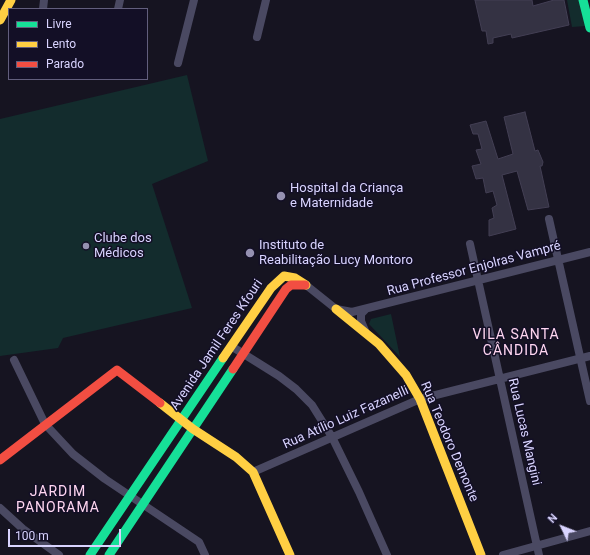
<!DOCTYPE html>
<meta charset="utf-8">
<style>
body{margin:0}
#map{position:relative;width:590px;height:555px;overflow:hidden;background:#161421;font-family:Roboto,sans-serif}
canvas{display:block}
.legend{position:absolute;left:8px;top:8px;width:140px;height:72px;box-sizing:border-box;background:#130f26;border:1px solid #625e7d;margin:0;padding:5px 7px;list-style:none;font-size:12px;color:#d9d4ff}
.legend li{display:flex;align-items:center;gap:8px;height:20px}
.legend b{width:20px;border:1px solid #625e7d}
.north{position:absolute;left:542px;top:507px;width:40px;height:40px;-webkit-text-stroke:3px #130f26;paint-order:stroke;rotate:313deg;font-size:11px;font-weight:700;line-height:16px;text-align:center;color:#d9d4ff}
.north::after{content:'';display:block;margin:auto;width:14px;height:18px;background:#d9d4ff;clip-path:polygon(50% 0,100% 100%,50% 72%,0 100%)}
.scale{position:absolute;left:8px;top:529px;width:113px;height:18px;box-sizing:border-box;border:2px solid #d9d4ff;border-top:0;padding-left:5px;font-size:12px;line-height:14px;white-space:nowrap;color:#d9d4ff;-webkit-text-stroke:3px #130f26;paint-order:stroke}
</style>
<div id="map">
<canvas width="590" height="555"></canvas>
<ul class="legend">
<li><b style="height:5px;background:#16e098"></b>Livre</li>
<li><b style="height:5px;background:#ffcf43"></b>Lento</li>
<li><b style="height:5px;background:#f24e42"></b>Parado</li>
</ul>
<div class="north">N</div>
<div class="scale">100 m</div>
</div>
<script>
const c = document.querySelector('canvas').getContext('2d');
c.lineJoin = 'round';
function fillPath(path, color) {
  c.fillStyle = color;
  c.fill(path, 'evenodd');
}
function shape(rows) {
  const path = new Path2D();
  for (const r of rows) {
    path.moveTo(r[0], r[1]);
    for (let i = 2; i < r.length; i += 2) path.lineTo(r[i], r[i + 1]);
  }
  return path;
}
function trace(path, color, width, dash) {
  c.strokeStyle = color;
  c.lineWidth = width;
  c.lineCap = dash ? 'butt' : 'round';
  c.setLineDash(dash || []);
  c.stroke(path);
}
function write(font, color, halo, rows, align = 'center') {
  c.font = font + ' Roboto,sans-serif';
  c.lineWidth = 3;
  c.setLineDash([]);
  c.textBaseline = 'middle';
  c.strokeStyle = halo;
  c.fillStyle = color;
  for (const [text, x, y, turn = 0] of rows) {
    c.save();
    c.translate(x, y);
    c.rotate((+turn || 0) * Math.PI / 180);
    c.textAlign = isNaN(turn) ? turn : align;
    if (halo) c.strokeText(text, 0, 0);
    c.fillText(text, 0, 0);
    c.restore();
  }
}
const green = shape([
 [567,0,580,0,586,26,572,27],
 [187,75,208,161,152,184,192,308,63,338,58,348,0,356,0,119],
 [391,314,400,357,369,324,371,319]
]);
const building = shape([
 [475,0,532,0,533,6,554,0,564,0,569,25,512,38,511,34,493,38,493,43,488,44,486,31,482,31,475,0],
 [525,112,535,151,538,150,543,162,542,166,540,166,549,207,528,210,517,171,502,175,516,229,489,236,489,220,494,218,492,208,497,205,493,191,486,193,483,178,476,179,472,166,481,164,476,150,482,149,478,134,473,134,470,125,486,121,498,159,513,154,504,117,525,112]
]);
const street = shape([
 [43,9,44,0],
 [118,9,120,0],
 [257,37,266,0],
 [178,63,194,0],
 [549,219,590,401],
 [470,244,539,555],
 [306,285,336,309,352,312,590,252],
 [365,310,361,314,361,321,366,333],
 [231,346,279,376,296,389,312,405,332,437,359,492,387,555],
 [14,360,45,424,73,454,105,479,199,542,205,555],
 [253,472,420,399,590,356],
 [0,508,23,529,59,555],
 [503,555,590,531]
]);
const fast = shape([
 [583,0,590,28],
 [90,555,223,358],
 [109,555,233,369]
]);
const slow = shape([
 [0,20,11,0],
 [336,309,379,344,406,375,420,399,481,555],
 [223,358,271,288,284,276,295,278,306,285],
 [160,403,193,429,236,457,253,472,290,555]
]);
const jam = shape([
 [233,369,286,289,291,285,305,285],
 [0,460,117,370,160,403]
]);
const markers = [
 [281,196,5,"#9591b1"],
 [86,246,4,"#9591b1"],
 [250,253,5,"#9591b1"]
];
const poiNames = [
 ["Hospital da Criança",290,189],
 ["e Maternidade",290,204],
 ["Clube dos",94,239],
 ["Médicos",94,254],
 ["Instituto de",259,246],
 ["Reabilitação Lucy Montoro",259,261]
];
const streetNames = [
 ["Rua Professor Enjolras Vampré",474,269,-15],
 ["Avenida Jamil Feres Kfouri",217,345,-56],
 ["Rua Atílio Luiz Fazanelli",346,418,-24],
 ["Rua Lucas Mangini",524,432,77],
 ["Rua Teodoro Demonte",449,442,67]
];
const neighbourhoodNames = [
 ["VILA SANTA",516,335],
 ["CÂNDIDA",516,351],
 ["JARDIM",58,492],
 ["PANORAMA",58,508]
];
fillPath(green, '#132c2d');
fillPath(building, '#343243');
trace(building, '#433f54', 1);
trace(street, '#4a4962', 8);
trace(fast, '#16e098', 9);
trace(slow, '#ffcf43', 9);
trace(jam, '#f24e42', 9);
for (const [x, y, r, color] of markers) {
  const dot = new Path2D();
  dot.arc(x, y, r, 0, 2 * Math.PI);
  c.fillStyle = color;
  c.fill(dot);
  trace(dot, '#130f26', 1.5);
}
write('13px', '#d9d4ff', '#130f26', poiNames, 'left');
write('13px', '#d9d4ff', '#130f26', streetNames);
c.letterSpacing = '1px';
write('14px', '#ffd6f0', '#130f26', neighbourhoodNames);
c.letterSpacing = '0px';
</script>
